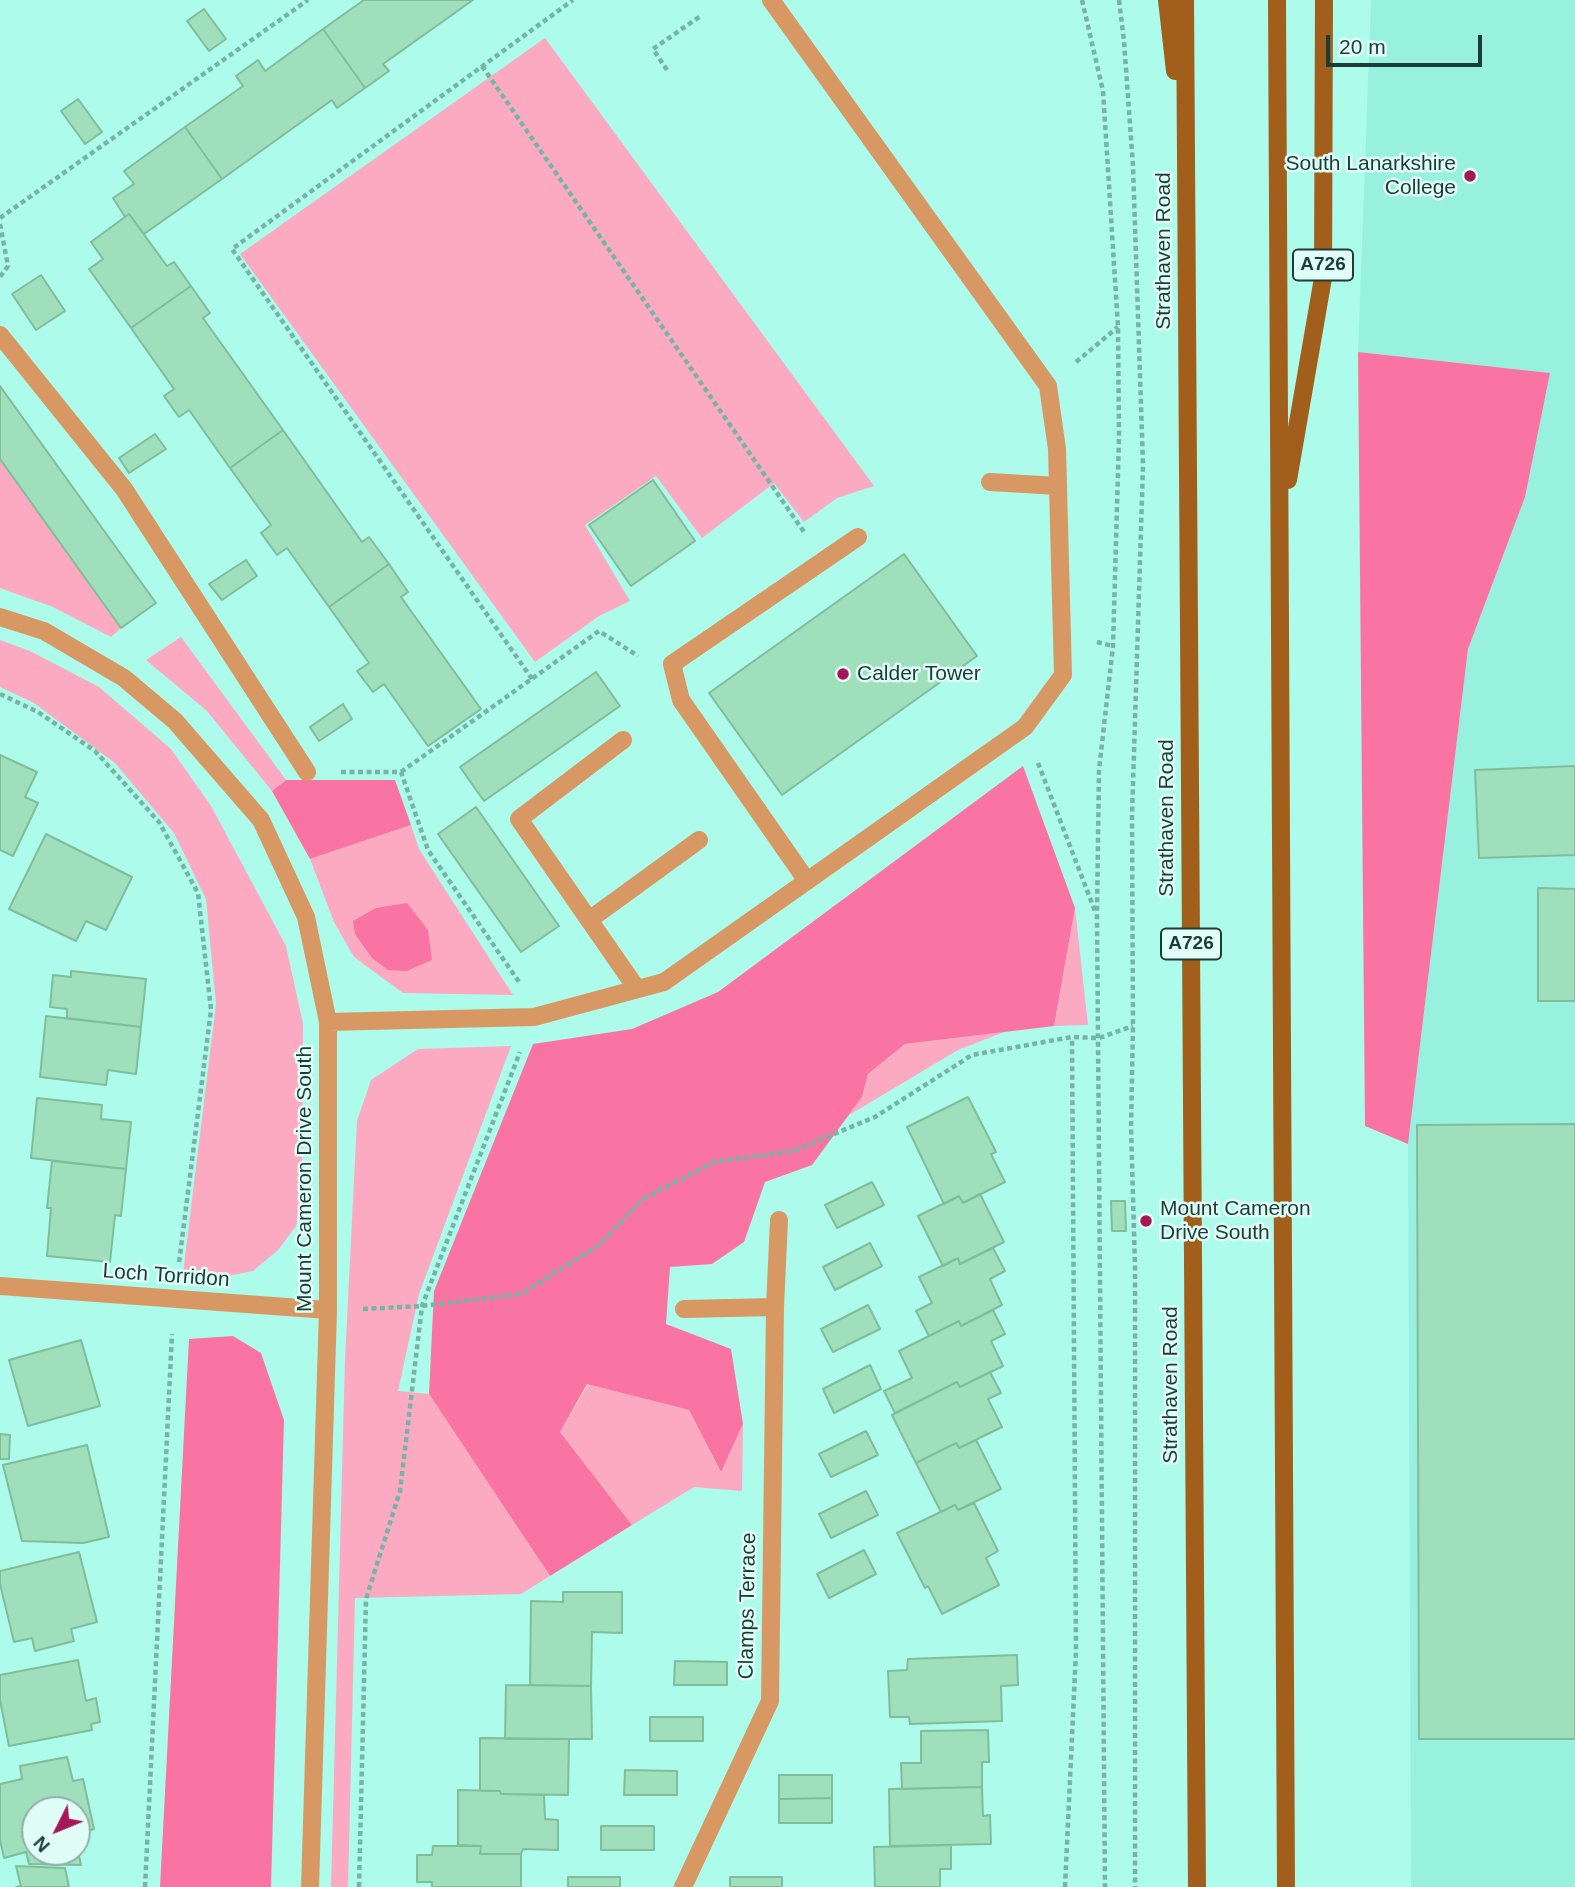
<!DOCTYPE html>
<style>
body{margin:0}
#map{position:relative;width:1575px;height:1887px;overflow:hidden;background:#adfbeb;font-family:Arial,sans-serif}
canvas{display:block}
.north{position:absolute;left:21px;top:1796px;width:70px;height:70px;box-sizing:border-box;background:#e0fef7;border:2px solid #92b0aa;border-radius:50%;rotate:227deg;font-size:19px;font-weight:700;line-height:28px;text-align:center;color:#1c3c36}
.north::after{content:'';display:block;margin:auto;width:24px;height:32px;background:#a61759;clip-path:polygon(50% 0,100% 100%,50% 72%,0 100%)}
.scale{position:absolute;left:1326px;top:35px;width:156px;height:32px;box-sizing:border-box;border:4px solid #1c3c36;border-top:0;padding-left:9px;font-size:21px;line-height:24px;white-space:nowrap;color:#1c3c36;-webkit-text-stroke:5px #e0fef7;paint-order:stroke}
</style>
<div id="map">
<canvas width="1575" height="1887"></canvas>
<div class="north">N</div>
<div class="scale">20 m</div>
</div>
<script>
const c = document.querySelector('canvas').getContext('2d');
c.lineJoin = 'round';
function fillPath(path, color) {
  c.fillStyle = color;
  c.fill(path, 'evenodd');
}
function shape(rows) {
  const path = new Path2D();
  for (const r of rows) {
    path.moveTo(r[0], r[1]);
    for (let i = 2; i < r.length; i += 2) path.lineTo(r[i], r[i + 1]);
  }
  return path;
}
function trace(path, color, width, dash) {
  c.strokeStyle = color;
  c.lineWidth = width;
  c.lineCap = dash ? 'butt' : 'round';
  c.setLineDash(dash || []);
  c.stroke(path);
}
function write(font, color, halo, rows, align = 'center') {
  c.font = font + ' Arial,sans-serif';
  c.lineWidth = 5;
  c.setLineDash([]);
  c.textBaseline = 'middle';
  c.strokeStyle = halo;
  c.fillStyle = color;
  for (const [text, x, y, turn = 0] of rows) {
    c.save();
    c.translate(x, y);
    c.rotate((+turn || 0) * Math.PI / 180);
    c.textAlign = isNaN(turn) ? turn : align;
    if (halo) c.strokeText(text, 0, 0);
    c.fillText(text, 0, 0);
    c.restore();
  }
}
const built = shape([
 [1371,0,1575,0,1575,1887,1411,1887,1408,1144,1468,649,1525,497,1550,373,1358,352]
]);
const green = shape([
 [545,38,874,486,837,498,804,522,774,483,702,538,656,476,585,525,630,601,599,616,535,662,240,254],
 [0,459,121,628,111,637,53,607,0,588],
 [181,637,286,780,272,791,207,711,146,660],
 [0,640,30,651,99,687,171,749,211,806,286,946,303,1024,302,1192,296,1226,278,1250,253,1271,228,1276,183,1273,216,1004,206,899,174,833,115,763,34,703,0,687],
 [411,825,419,849,513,995,403,993,354,957,334,922,310,859],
 [1075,908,1088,1025,1054,1026],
 [1004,1032,958,1050,849,1115,862,1097,868,1074,905,1044],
 [511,1046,419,1294,398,1391,429,1394,550,1576,521,1594,355,1598,348,1887,331,1887,345,1360,357,1121,371,1080,418,1049],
 [588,1384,689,1410,721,1472,743,1424,742,1491,694,1487,632,1525,560,1432]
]);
const forest = shape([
 [1358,352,1550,373,1525,497,1468,649,1408,1144,1365,1126],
 [1023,766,1075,908,1054,1026,905,1044,868,1074,862,1097,812,1165,765,1182,744,1242,712,1264,670,1267,666,1324,731,1349,743,1424,721,1472,689,1410,587,1384,560,1432,632,1525,550,1576,429,1394,434,1291,533,1044,632,1029,718,992],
 [286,780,395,780,411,825,310,859,272,791],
 [407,903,428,930,432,960,407,971,388,970,372,958,355,934,353,921,376,908],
 [233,1336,261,1353,284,1420,271,1887,160,1887,189,1339]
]);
const building = shape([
 [364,0,473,0,383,64,389,71,365,88,323,29,364,0],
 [204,9,226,39,209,51,187,21,204,9],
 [323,29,365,88,337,108,332,100,222,179,185,127,243,86,236,76,258,60,265,71,323,29],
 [78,99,102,132,85,144,61,111,78,99],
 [185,127,222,179,144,234,129,214,125,217,113,198,134,184,124,171,185,127],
 [129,214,167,266,174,262,191,286,131,328,89,269,103,259,91,242,129,214],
 [41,275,65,311,36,330,12,294,41,275],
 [191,286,210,313,203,318,283,430,230,468,189,410,179,417,164,396,174,389,131,328,191,286],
 [0,386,156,603,121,628,0,459,0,386],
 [283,430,362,542,369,537,389,564,329,607,287,548,277,555,261,533,271,525,230,468,283,430],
 [155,434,166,449,129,473,119,458,155,434],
 [653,480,695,541,631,586,589,525,653,480],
 [904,554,977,656,782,795,709,693,904,554],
 [246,560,257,576,222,600,209,584,246,560],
 [389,564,408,592,401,597,481,709,428,746,384,684,373,692,357,671,369,663,329,607,389,564],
 [596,672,620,706,484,801,460,767,596,672],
 [343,704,352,719,319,741,310,727,343,704],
 [0,755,37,772,25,797,38,803,13,856,0,850,0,755],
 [1575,766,1575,855,1479,858,1475,770,1575,766],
 [476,807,559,926,521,952,438,834,476,807],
 [46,834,132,877,106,930,86,921,76,941,9,909,46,834],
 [1538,888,1575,889,1575,1001,1538,1001,1538,888],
 [71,971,146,979,141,1027,67,1018,67,1009,50,1007,53,975,71,977,71,971],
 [46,1016,141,1027,136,1074,108,1070,106,1085,40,1077,46,1016],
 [968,1097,996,1152,991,1154,1005,1182,963,1203,959,1196,944,1204,907,1127,968,1097],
 [37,1098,102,1105,101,1119,131,1122,126,1169,31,1158,37,1098],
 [1575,1124,1575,1739,1419,1739,1417,1125,1575,1124],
 [52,1161,126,1169,121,1216,115,1215,110,1262,47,1256,51,1208,47,1208,52,1161],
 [872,1182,884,1205,837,1228,825,1205,872,1182],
 [980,1194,1004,1242,960,1264,958,1258,943,1266,918,1216,959,1196,963,1203,980,1194],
 [1111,1201,1125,1201,1126,1231,1112,1231,1111,1201],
 [870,1243,882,1266,835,1290,823,1267,870,1243],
 [993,1248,1005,1271,990,1279,1002,1305,961,1326,959,1321,929,1336,916,1311,932,1303,919,1277,958,1258,960,1264,993,1248],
 [868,1305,880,1329,833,1352,821,1329,868,1305],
 [993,1310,1005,1334,991,1341,1003,1366,960,1387,957,1382,895,1413,884,1391,912,1378,899,1351,959,1321,961,1326,993,1310],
 [81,1340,100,1406,28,1426,9,1360,81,1340],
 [870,1365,881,1389,834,1413,823,1389,870,1365],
 [990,1372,1001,1393,988,1399,1002,1427,959,1448,956,1443,916,1463,892,1415,957,1382,960,1387,990,1372],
 [866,1431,878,1455,831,1477,819,1454,866,1431],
 [0,1434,10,1435,9,1459,0,1459,0,1434],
 [976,1440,1001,1489,958,1510,955,1505,941,1512,916,1463,956,1443,959,1448,976,1440],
 [87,1445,109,1537,83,1543,22,1541,3,1465,87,1445],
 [866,1491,878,1515,831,1538,819,1514,866,1491],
 [974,1503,998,1551,986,1558,999,1585,942,1614,928,1586,925,1588,897,1533,955,1505,958,1510,974,1503],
 [864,1550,876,1574,829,1598,817,1574,864,1550],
 [79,1552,97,1622,71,1629,74,1641,35,1651,32,1638,14,1642,0,1584,0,1571,79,1552],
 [563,1592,622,1592,622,1633,592,1632,591,1686,530,1685,531,1601,563,1602,563,1592],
 [1017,1655,1018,1685,1001,1686,1002,1721,910,1724,909,1717,890,1717,888,1671,907,1670,908,1659,1017,1655],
 [78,1660,86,1701,96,1698,100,1722,91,1724,92,1730,9,1746,0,1700,0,1675,78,1660],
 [675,1661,727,1662,727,1685,674,1685,675,1661],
 [506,1685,591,1686,592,1739,505,1739,506,1685],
 [650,1717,703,1717,703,1741,650,1741,650,1717],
 [988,1730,989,1762,982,1762,982,1787,902,1789,901,1763,921,1763,921,1731,988,1730],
 [480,1738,569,1739,568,1795,505,1794,501,1794,500,1791,480,1791,480,1738],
 [67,1757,73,1781,83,1779,94,1829,83,1832,85,1840,77,1842,77,1810,35,1810,35,1852,77,1852,77,1847,81,1865,29,1864,26,1852,4,1858,0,1840,0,1784,22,1779,20,1766,67,1757],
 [625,1770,677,1771,677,1795,624,1795,625,1770],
 [779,1775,832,1775,832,1798,779,1799,779,1775],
 [982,1787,983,1816,990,1815,991,1844,890,1846,889,1789,982,1787],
 [458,1790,500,1791,501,1794,505,1794,544,1795,545,1819,558,1820,558,1850,523,1849,521,1854,480,1854,481,1846,458,1845,458,1790],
 [832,1798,832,1823,779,1823,779,1799,832,1798],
 [601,1826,654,1826,654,1850,601,1850,601,1826],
 [951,1845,951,1869,940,1869,940,1887,875,1887,874,1847,951,1845],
 [433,1846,481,1846,480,1854,521,1854,521,1887,432,1887,432,1882,417,1882,417,1855,432,1855,433,1846],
 [16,1866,65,1868,69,1887,16,1887,21,1886,16,1866],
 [568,1877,620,1877,620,1887,568,1887,568,1877],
 [730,1877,782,1877,782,1887,730,1887,730,1877]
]);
const path = shape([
 [1082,0,1103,91,1118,327,1119,438,1113,646,1099,770,1097,915,1105,1887],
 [1119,0,1124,41,1133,166,1143,465,1132,816,1133,1026,1131,1127,1135,1267,1135,1887],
 [482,66,804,532],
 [667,70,653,49,702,15],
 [0,218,308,0],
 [0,224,8,266,0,277],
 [1076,362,1118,327],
 [1097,642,1113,646],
 [532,679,232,249,573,0],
 [0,694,38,712,95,751,159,822,198,893,211,1010,179,1263],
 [1038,763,1095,911],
 [341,772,401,772,428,850,519,982],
 [401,772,599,631,638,656],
 [363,1309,422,1306,521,1294,599,1245,643,1199,714,1162,793,1151,875,1117,972,1055,1072,1037,1099,1038,1133,1026],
 [145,1887,172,1334],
 [359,1887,366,1599,400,1491,422,1306,520,1052],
 [1065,1887,1076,1651,1072,1038]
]);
const minor = shape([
 [0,335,124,489,307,772],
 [990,482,1058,486],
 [0,617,44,631,124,678,175,721,261,820,306,917,328,1022,328,1310,310,1887],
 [623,740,519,819,637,989],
 [807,881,681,700,672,664,858,537],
 [589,920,699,840],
 [328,1022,534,1017,664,982,1025,727,1063,675,1057,449,1048,386,771,0],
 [0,1286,328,1310],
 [684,1309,775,1307],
 [683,1887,770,1701,775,1307,779,1220]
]);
const major = shape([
 [1167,0,1175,71],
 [1185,0,1197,1887],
 [1277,0,1286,1887],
 [1288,480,1323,278,1324,0]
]);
const markers = [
 [1470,176,7,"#a61759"],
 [843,674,7,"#a61759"],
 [1146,1221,7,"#a61759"]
];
const shields = [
 [1323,265,60],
 [1191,944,60]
];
const shieldNames = [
 ["A726",1323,265],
 ["A726",1191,944]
];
const poiNames = [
 ["South Lanarkshire",1456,164,"right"],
 ["College",1456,188,"right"],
 ["Calder Tower",857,674],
 ["Mount Cameron",1160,1209],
 ["Drive South",1160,1233]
];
const streetNames = [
 ["Strathaven Road",1164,251,-90],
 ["Strathaven Road",1167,818,-90],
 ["Mount Cameron Drive South",305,1179,-90],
 ["Loch Torridon",166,1276,4],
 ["Strathaven Road",1171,1385,-90],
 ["Clamps Terrace",748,1606,-89]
];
fillPath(built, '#98f1df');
fillPath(green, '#fbaac2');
fillPath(forest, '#f974a3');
fillPath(building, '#a0dfbc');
trace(building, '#7fbd9b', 2);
trace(path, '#77b4a8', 4.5, [5, 3.5]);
trace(minor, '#d79863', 18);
trace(major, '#a25e1b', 18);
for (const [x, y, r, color] of markers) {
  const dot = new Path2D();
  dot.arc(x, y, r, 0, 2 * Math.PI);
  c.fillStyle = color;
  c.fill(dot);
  trace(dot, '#e0fef7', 2.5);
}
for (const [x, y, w] of shields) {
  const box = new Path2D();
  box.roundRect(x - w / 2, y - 15.5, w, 31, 5);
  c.fillStyle = '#e0fef7';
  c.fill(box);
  trace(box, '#1c3c36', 2);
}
write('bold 19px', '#1c3c36', null, shieldNames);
write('21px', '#1c3c36', '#e0fef7', poiNames, 'left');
write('21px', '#1c3c36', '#e0fef7', streetNames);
</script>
